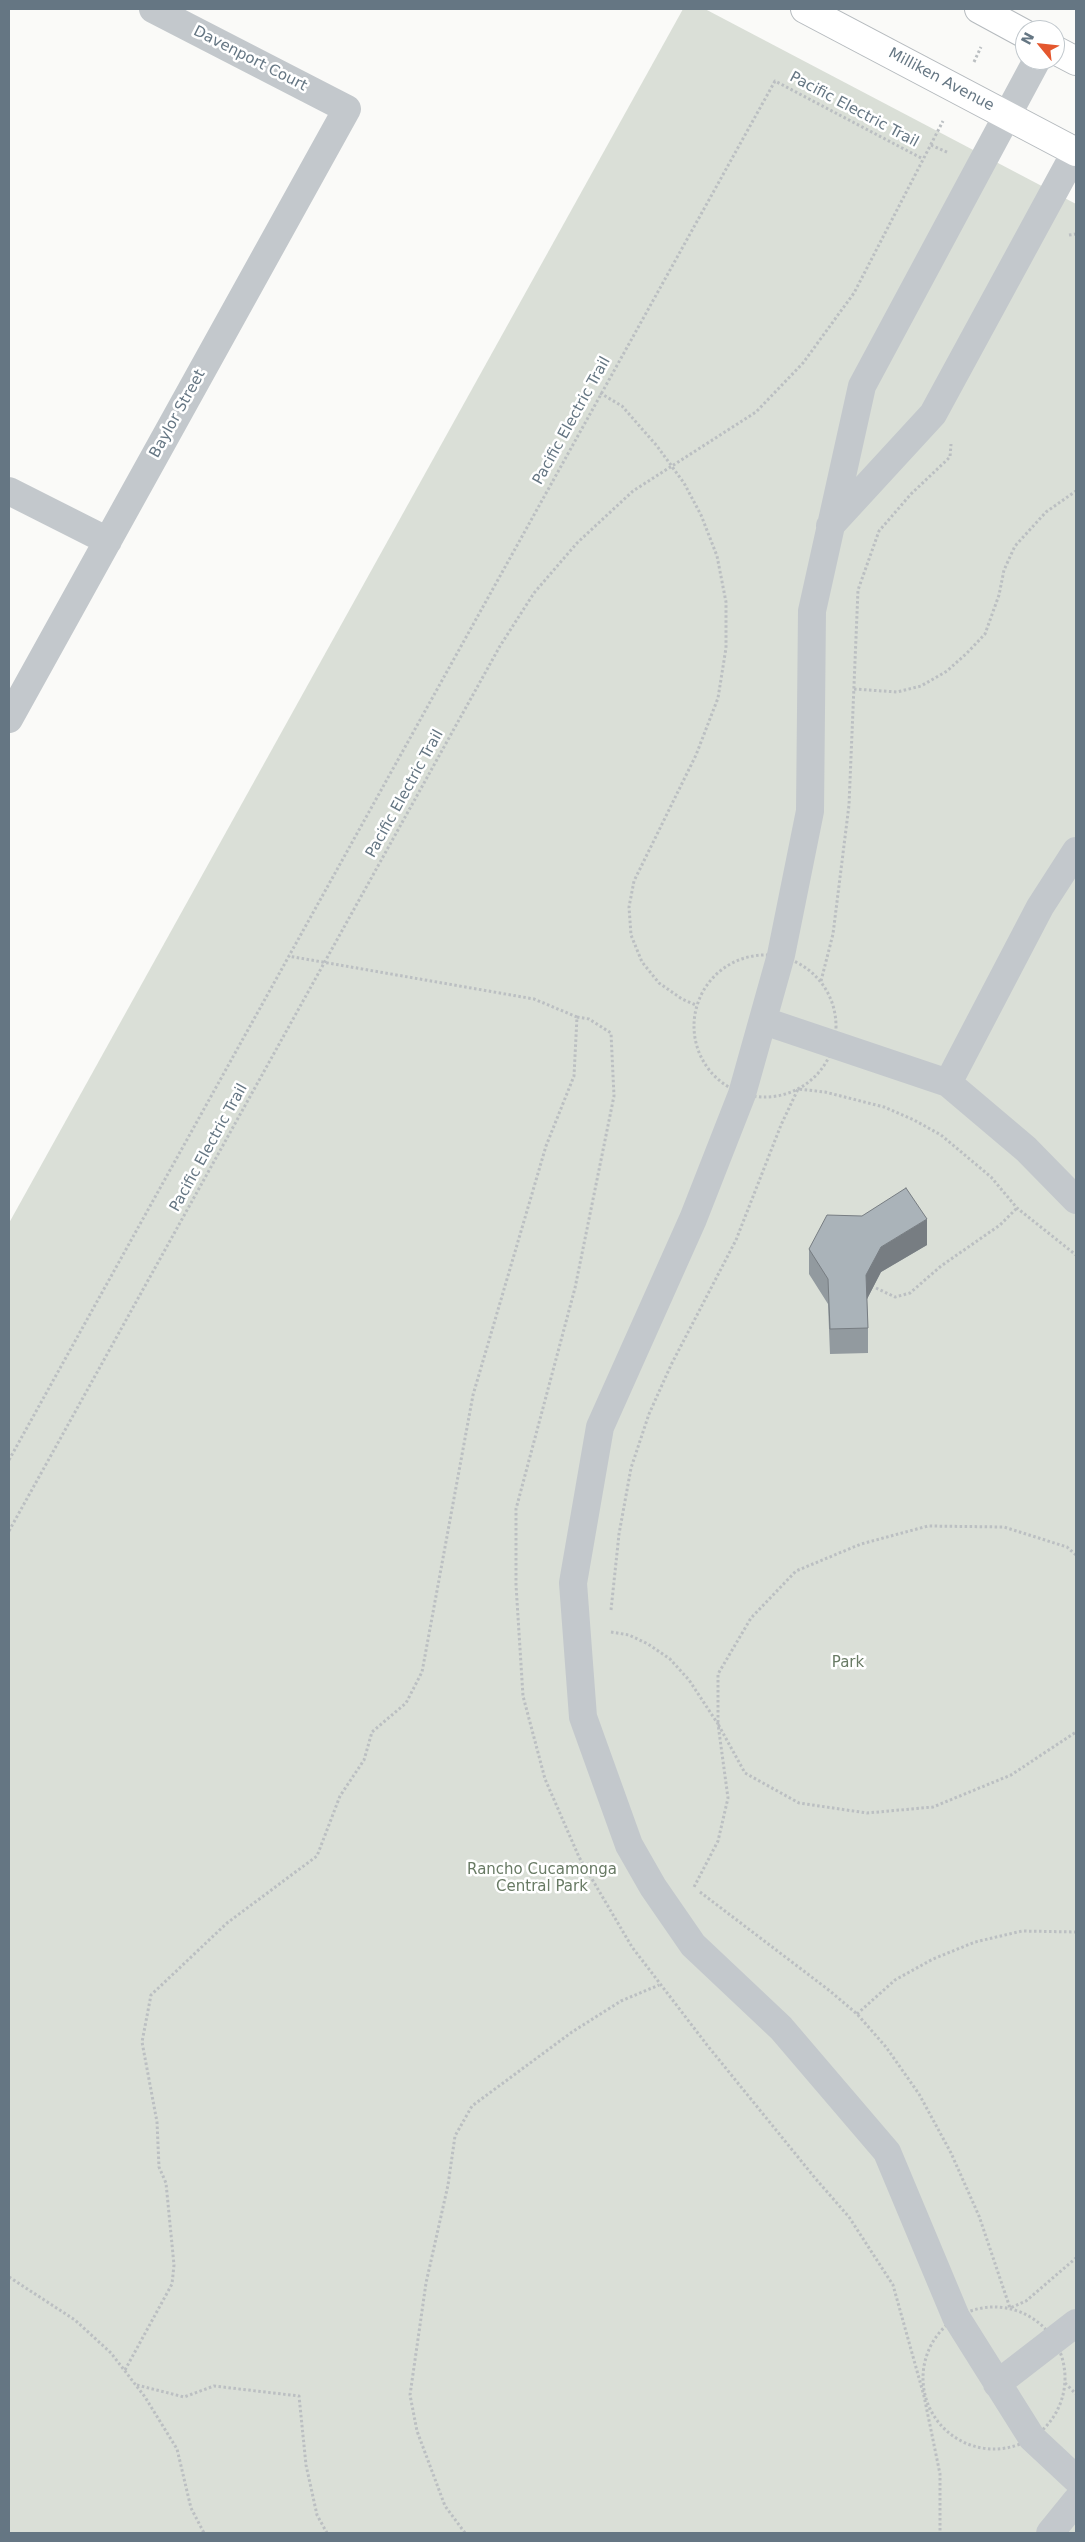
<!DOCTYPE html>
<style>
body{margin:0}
#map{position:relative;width:1085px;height:2542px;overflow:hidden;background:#fafaf8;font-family:"DejaVu Sans",sans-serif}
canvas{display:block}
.frame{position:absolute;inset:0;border:10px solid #657683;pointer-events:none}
.north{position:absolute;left:1015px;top:20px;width:50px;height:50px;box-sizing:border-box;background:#fff;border:1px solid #c1c8cd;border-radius:50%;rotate:298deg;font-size:14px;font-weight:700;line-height:20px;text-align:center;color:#657683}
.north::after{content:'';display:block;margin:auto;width:18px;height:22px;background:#e4572e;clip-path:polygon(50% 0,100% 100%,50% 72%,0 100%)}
</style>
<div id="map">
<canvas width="1085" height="2542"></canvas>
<div class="frame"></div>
<div class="north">N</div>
</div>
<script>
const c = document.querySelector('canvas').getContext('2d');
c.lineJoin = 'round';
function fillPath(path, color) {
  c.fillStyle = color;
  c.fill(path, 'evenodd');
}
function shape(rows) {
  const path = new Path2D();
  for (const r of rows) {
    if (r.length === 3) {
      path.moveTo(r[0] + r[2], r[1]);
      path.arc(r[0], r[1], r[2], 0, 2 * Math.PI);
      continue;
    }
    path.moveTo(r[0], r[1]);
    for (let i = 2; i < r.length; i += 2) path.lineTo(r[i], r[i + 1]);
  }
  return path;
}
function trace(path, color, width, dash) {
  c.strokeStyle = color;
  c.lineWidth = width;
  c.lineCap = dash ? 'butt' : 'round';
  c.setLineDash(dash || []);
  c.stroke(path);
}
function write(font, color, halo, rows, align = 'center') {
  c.font = font + ' "DejaVu Sans",sans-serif';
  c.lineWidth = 5;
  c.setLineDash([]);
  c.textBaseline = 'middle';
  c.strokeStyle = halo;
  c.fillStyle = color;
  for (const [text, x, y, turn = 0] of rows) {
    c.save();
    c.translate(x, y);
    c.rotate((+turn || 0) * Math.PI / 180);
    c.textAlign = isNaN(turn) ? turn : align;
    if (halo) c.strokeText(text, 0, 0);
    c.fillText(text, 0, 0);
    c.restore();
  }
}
const green = shape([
 [683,9,705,9,1076,204,1076,2533,9,2533,9,1223]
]);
const path = shape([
 [974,62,981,47],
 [931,145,949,153],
 [1069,235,1076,234],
 [600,393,622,406,657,446,684,483,701,515,717,556,726,602,726,648,718,698,696,755,634,881,629,907,631,935,642,962,659,983,682,999,696,1005],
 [854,689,897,692,921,686,947,671,967,653,985,634,999,595,1004,570,1015,546,1046,512,1076,491],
 [765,1026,71],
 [821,981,833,934,849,805,858,590,879,531,911,494,950,457,951,444],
 [577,1017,589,1019,611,1033,614,1096,575,1288,516,1509,516,1585,523,1696,545,1779,579,1857,632,1947,707,2045,815,2178,849,2217,893,2285,924,2396,940,2474,940,2533],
 [876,1288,895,1297,910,1293,941,1266,1000,1225,1017,1208],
 [9,1460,775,81,923,159],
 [9,1531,500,646,534,593,577,543,633,491,756,412,803,363,854,293,943,121],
 [1076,1555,1067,1547,1004,1527,928,1526,861,1544,796,1571,751,1618,718,1674,718,1724,745,1773,799,1803,867,1813,933,1807,1011,1775,1076,1732],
 [611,1610,619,1534,631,1468,649,1414,671,1365,736,1240,781,1125,798,1089,825,1092,884,1107,914,1120,941,1135,991,1177,1017,1208,1076,1255],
 [611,1632,629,1635,648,1644,670,1659,689,1680,718,1724,728,1798,718,1841,694,1887],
 [700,1892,830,1991,857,2014,886,2047,919,2094,951,2153,979,2216,1010,2308,1026,2301,1076,2258],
 [857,2014,895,1980,933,1959,975,1942,1022,1931,1076,1932],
 [9,2277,75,2320,111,2353,145,2397,177,2449,191,2508,204,2533],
 [994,2378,71],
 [125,2370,172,2284,174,2265,166,2183,159,2167,157,2122,142,2042,151,1995,227,1923,317,1856,340,1796,364,1760,372,1732,406,1703,422,1672,473,1395,546,1146,574,1076,577,1017,534,999,288,956],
 [1065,2383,1076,2394],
 [137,2385,184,2397,214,2386,299,2396,306,2465,317,2515,327,2533],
 [465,2533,445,2506,417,2431,410,2395,426,2283,448,2185,455,2136,472,2106,572,2032,621,2001,659,1985]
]);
const minor = shape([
 [1037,60,862,386,812,611,810,811,781,955,742,1094,693,1219,600,1427,573,1583,583,1717,629,1845,653,1887,693,1945,781,2028,887,2152,956,2317,1032,2438,1076,2479],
 [9,491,108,541],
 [830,526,933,414,1076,151],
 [9,719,347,109,153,9],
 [764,1021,948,1083,1026,1149,1076,1200],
 [948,1083,1040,907,1076,851],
 [997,2384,1076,2323],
 [1050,2533,1076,2501]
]);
const major = shape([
 [805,9,1076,152],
 [979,9,1025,34],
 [1055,50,1076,61]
]);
const wall = shape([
 [927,1245,881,1272,867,1299,868,1328,868,1353,830,1354,828,1304,809,1274,809,1249]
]);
const shadedWall = shape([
 [927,1219,927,1245,881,1272,866,1301,866,1275,881,1247]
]);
const building = shape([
 [906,1188,927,1219,881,1247,866,1275,868,1328,830,1329,828,1279,809,1249,827,1215,862,1216,906,1188]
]);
const streetNames = [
 ["Davenport Court",250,59,27],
 ["Milliken Avenue",941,80,28],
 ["Pacific Electric Trail",854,110,28],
 ["Baylor Street",178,414,-61],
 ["Pacific Electric Trail",572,421,-61],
 ["Pacific Electric Trail",405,794,-61],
 ["Pacific Electric Trail",209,1148,-61]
];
const parkNames = [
 ["Park",848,1663],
 ["Rancho Cucamonga",542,1870],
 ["Central Park",542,1887]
];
fillPath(green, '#dadfd7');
trace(major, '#b5babe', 30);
trace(path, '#bbbfc2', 3, [2.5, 2.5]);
trace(minor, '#c3c8cc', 28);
trace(major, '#fff', 28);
fillPath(wall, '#929a9f');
fillPath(shadedWall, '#777d82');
fillPath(building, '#aab3b9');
trace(building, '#777d82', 1);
write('15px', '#657683', '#fff', streetNames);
write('15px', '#687a64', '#fff', parkNames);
</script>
